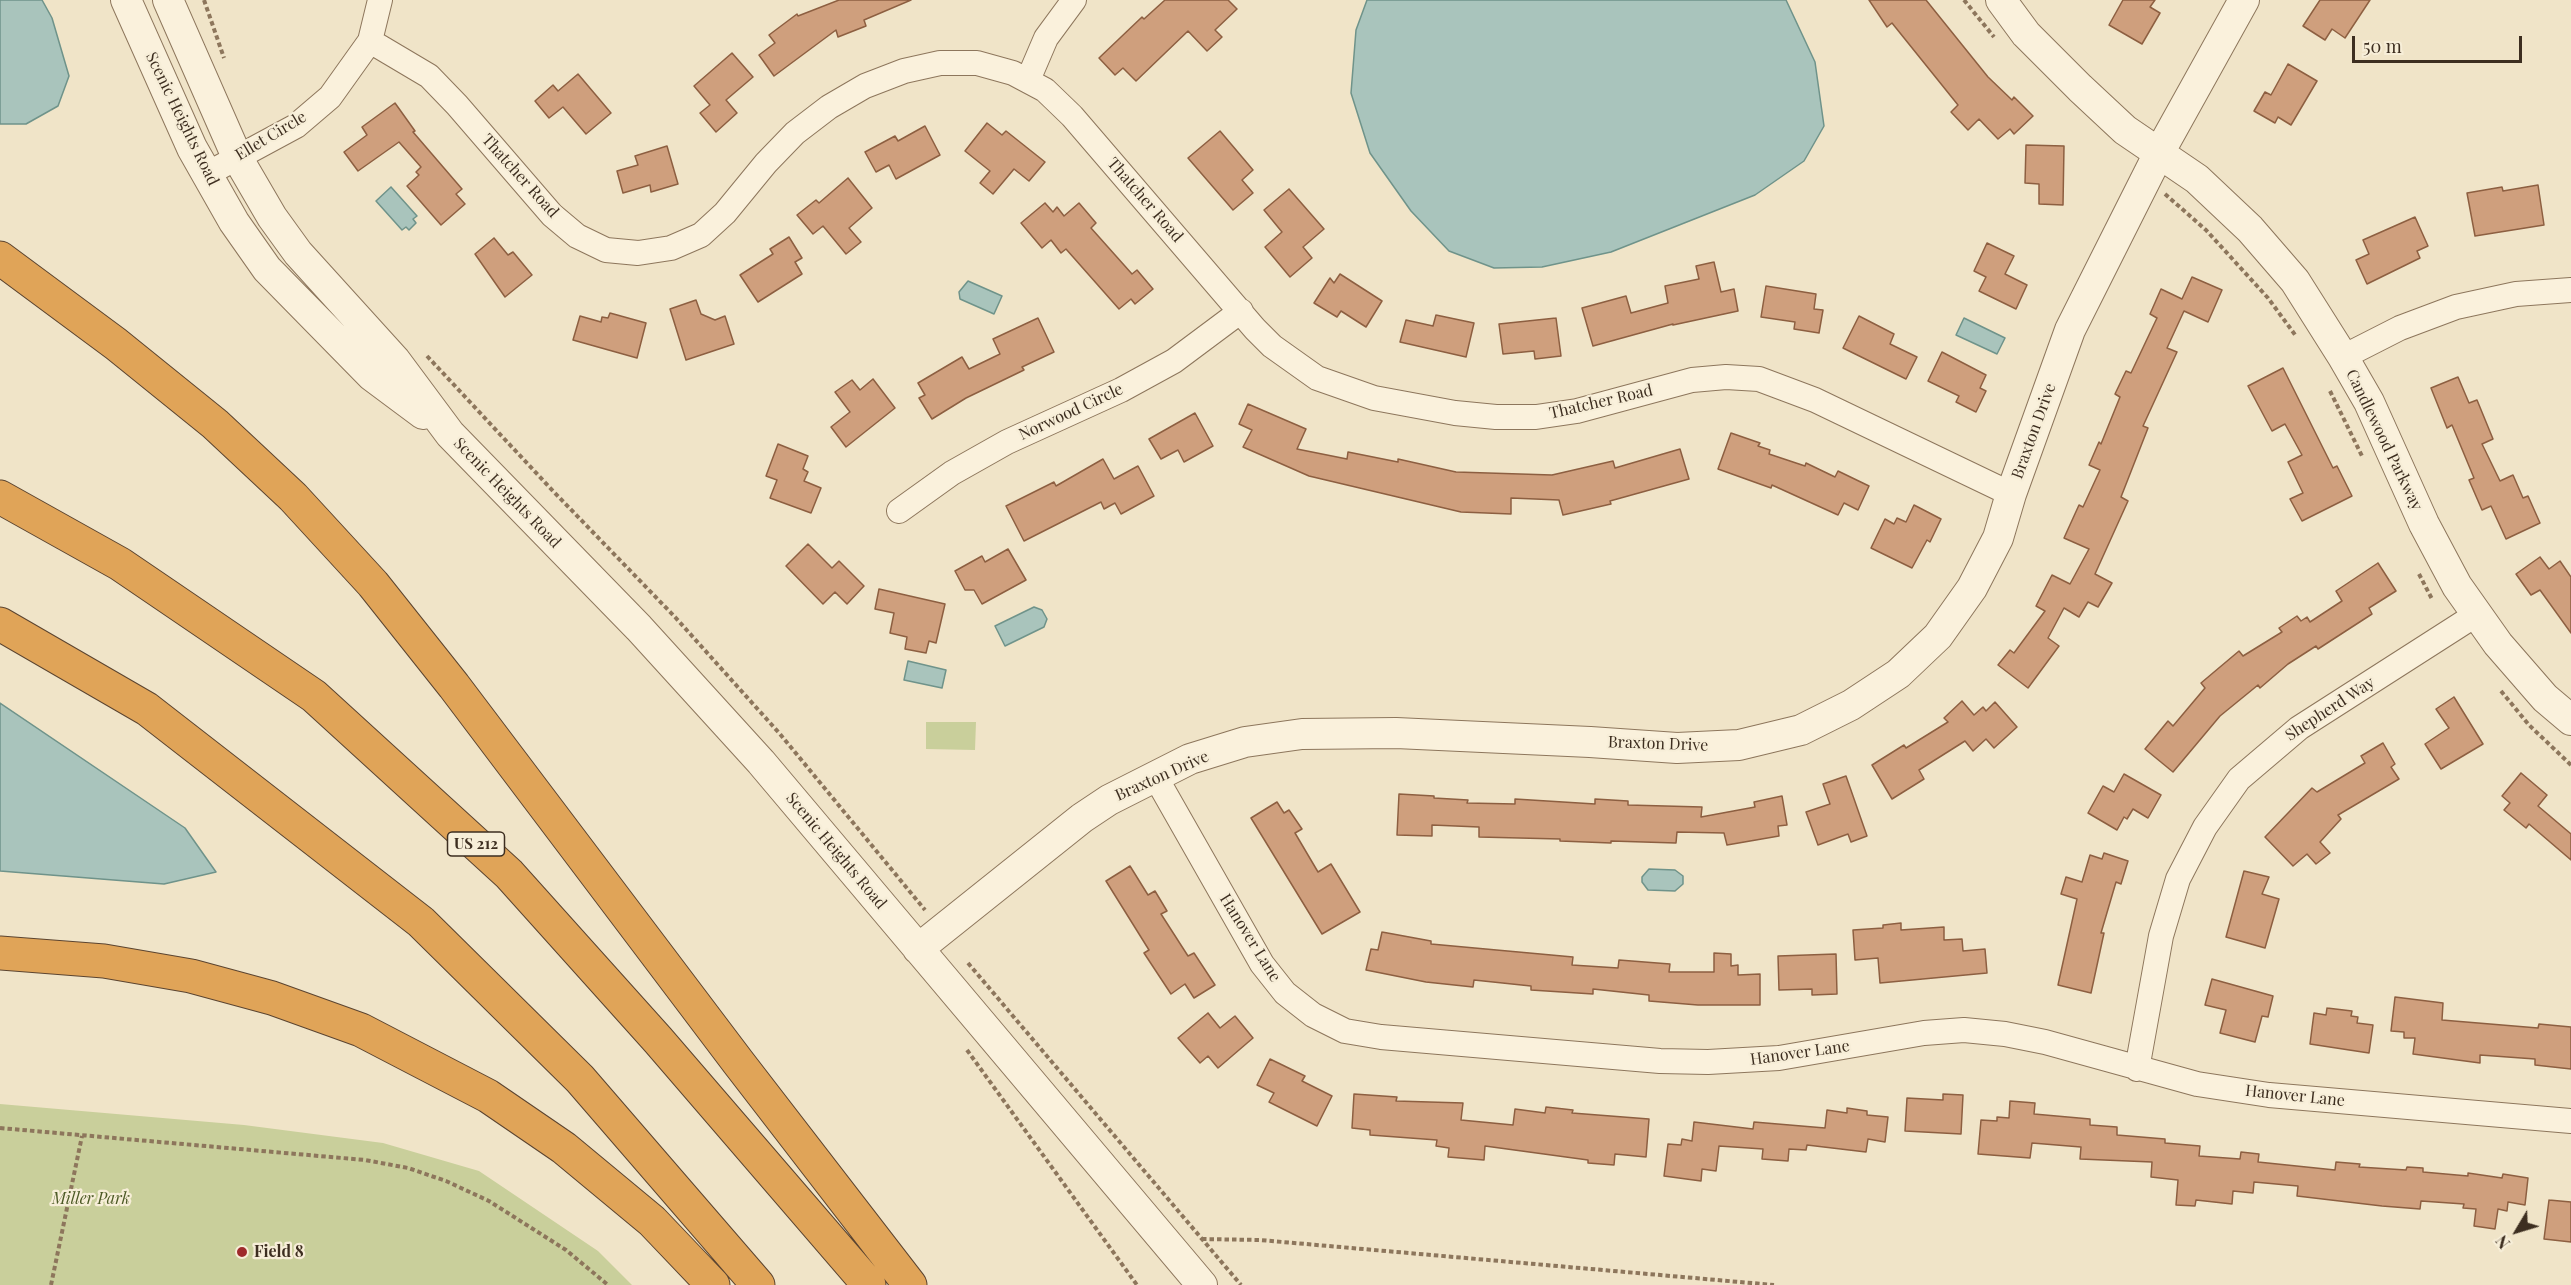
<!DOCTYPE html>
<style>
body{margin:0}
#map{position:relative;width:2571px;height:1285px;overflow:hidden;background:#f0e4c8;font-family:"Playfair Display",serif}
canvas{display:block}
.north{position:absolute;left:2487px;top:1201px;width:60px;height:60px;-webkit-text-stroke:4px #f7eed8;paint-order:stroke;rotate:232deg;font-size:16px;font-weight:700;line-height:24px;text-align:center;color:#3d2e20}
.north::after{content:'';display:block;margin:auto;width:21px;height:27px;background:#3d2e20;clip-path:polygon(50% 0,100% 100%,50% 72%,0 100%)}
.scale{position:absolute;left:2352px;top:36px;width:170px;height:27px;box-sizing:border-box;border:3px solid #3d2e20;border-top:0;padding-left:8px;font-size:18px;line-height:21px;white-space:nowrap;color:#3d2e20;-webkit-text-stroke:4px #f7eed8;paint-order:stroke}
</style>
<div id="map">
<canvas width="2571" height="1285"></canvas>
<div class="north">N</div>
<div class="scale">50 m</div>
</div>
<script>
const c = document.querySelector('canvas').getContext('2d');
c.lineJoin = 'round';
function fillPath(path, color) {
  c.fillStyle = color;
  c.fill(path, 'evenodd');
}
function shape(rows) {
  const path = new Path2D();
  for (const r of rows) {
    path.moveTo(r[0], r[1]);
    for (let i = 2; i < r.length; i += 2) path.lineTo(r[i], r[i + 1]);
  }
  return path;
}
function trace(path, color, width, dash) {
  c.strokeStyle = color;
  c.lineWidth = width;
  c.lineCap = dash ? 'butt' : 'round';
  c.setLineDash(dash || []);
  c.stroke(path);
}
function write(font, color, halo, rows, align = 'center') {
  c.font = font + ' "Playfair Display",serif';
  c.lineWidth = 4.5;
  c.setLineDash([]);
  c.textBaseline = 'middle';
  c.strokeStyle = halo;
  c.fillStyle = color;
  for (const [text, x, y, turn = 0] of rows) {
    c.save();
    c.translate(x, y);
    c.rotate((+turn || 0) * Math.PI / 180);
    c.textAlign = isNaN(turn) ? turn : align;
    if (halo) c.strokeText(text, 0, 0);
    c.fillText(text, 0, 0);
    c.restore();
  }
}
const green = shape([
 [926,722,976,722,975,750,926,749],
 [0,1104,244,1125,383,1143,479,1171,598,1251,632,1285,0,1285]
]);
const water = shape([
 [0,0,42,0,52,18,69,76,58,106,26,124,0,124,0,0],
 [1367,0,1786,0,1815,62,1824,126,1804,161,1755,195,1611,252,1542,267,1494,268,1449,251,1411,211,1370,153,1351,93,1356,30,1367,0],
 [391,187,417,216,413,219,416,223,409,230,406,227,402,230,376,201,391,187],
 [968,281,1002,296,994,314,960,299,959,292,968,281],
 [1964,318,2005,338,1997,354,1956,335,1964,318],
 [1034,607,1042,610,1047,619,1044,627,1005,646,995,626,1034,607],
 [908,661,946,670,942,688,904,680,908,661],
 [0,703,185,828,216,872,164,884,0,871,0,703],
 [1649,869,1675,870,1683,876,1683,884,1675,891,1648,890,1642,882,1642,877,1649,869]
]);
const building = shape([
 [839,0,911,0,864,20,866,26,838,37,836,30,774,76,759,55,775,43,769,35,797,14,798,16,839,0],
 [1165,0,1228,0,1237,9,1215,30,1222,37,1207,51,1188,31,1136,81,1123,68,1115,75,1099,58,1142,17,1144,19,1165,0],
 [1869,0,1926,0,1988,77,2012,100,2014,97,2033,116,2014,134,2010,129,1998,139,1979,119,1968,130,1951,112,1958,105,1892,23,1887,27,1869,0],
 [2123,0,2155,0,2150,7,2160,13,2142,44,2109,25,2123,0],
 [2320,0,2370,0,2345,38,2332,29,2325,40,2303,26,2320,0],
 [732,53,753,77,726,100,737,113,716,132,700,113,710,105,694,86,732,53],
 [2288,64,2317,81,2291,125,2278,117,2275,123,2254,111,2265,92,2271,95,2288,64],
 [578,74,611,113,586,134,563,107,549,118,535,101,553,85,558,91,578,74],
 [395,103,415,131,413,132,462,189,456,194,465,204,441,225,407,186,419,175,416,172,421,167,399,142,358,171,344,152,367,135,362,127,395,103],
 [987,123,1002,135,1006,131,1045,162,1029,181,1014,169,993,194,980,183,990,171,965,151,987,123],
 [925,126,940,155,896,179,889,165,876,172,865,152,895,136,898,141,925,126],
 [1220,131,1253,170,1242,180,1253,193,1233,210,1188,158,1220,131],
 [2026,145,2064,146,2063,205,2039,204,2039,184,2025,183,2026,145],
 [667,146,678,184,651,192,650,185,623,193,617,171,638,165,635,156,667,146],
 [848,178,872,208,849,228,861,242,846,254,823,226,813,234,797,215,816,200,819,203,848,178],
 [2538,185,2544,225,2475,236,2467,193,2502,187,2503,191,2538,185],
 [1289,189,1324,229,1303,247,1312,258,1290,277,1265,247,1282,232,1264,210,1289,189],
 [1045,203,1053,212,1057,207,1064,216,1079,203,1096,223,1091,228,1132,274,1137,270,1153,289,1135,304,1131,299,1119,309,1066,249,1061,253,1051,240,1042,248,1021,223,1045,203],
 [2415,217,2428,246,2417,251,2420,258,2367,284,2356,260,2369,254,2363,240,2415,217],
 [789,237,802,258,795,262,802,274,758,302,740,275,773,254,770,249,789,237],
 [494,238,508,255,513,252,532,275,505,297,475,254,494,238],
 [1987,243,2014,256,2005,274,2027,285,2016,309,1979,291,1986,277,1974,271,1987,243],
 [1714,262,1721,292,1734,289,1738,311,1673,325,1673,324,1593,346,1582,308,1626,296,1631,313,1668,303,1665,286,1699,279,1696,266,1714,262],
 [1340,274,1382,301,1366,327,1341,311,1337,317,1314,303,1330,278,1334,283,1340,274],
 [2192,277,2222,290,2208,322,2184,311,2167,348,2177,352,2143,426,2148,428,2121,497,2128,501,2095,574,2112,583,2098,607,2088,602,2079,617,2064,608,2048,638,2059,646,2028,688,1998,665,2010,650,2014,653,2045,611,2036,606,2052,575,2070,584,2089,549,2064,538,2079,505,2083,507,2100,470,2089,465,2099,442,2101,444,2120,397,2115,394,2126,371,2131,373,2157,318,2150,314,2161,289,2182,299,2192,277],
 [1766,286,1816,294,1814,309,1823,310,1819,333,1794,329,1795,322,1761,317,1766,286],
 [696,300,701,314,715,320,725,316,734,344,686,360,670,309,696,300],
 [610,313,646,323,637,358,573,340,580,316,601,322,602,317,608,318,610,313],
 [1436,315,1474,323,1466,357,1400,342,1406,320,1433,326,1436,315],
 [1859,316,1894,334,1890,344,1917,357,1906,379,1843,348,1859,316],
 [1038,318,1054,352,1022,367,1024,370,966,398,932,419,919,398,925,395,918,383,962,357,969,369,1000,354,993,339,1038,318],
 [1556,318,1561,356,1535,359,1534,351,1503,354,1499,324,1556,318],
 [1942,352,1986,375,1980,388,1986,391,1976,412,1956,402,1959,396,1928,381,1942,352],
 [2283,368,2333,468,2337,466,2352,496,2302,521,2290,499,2303,493,2288,462,2302,455,2285,424,2272,431,2248,386,2283,368],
 [2458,377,2469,403,2477,400,2493,439,2482,444,2500,481,2513,475,2523,498,2528,496,2540,523,2506,539,2491,506,2482,510,2469,480,2474,478,2452,425,2447,428,2431,388,2458,377],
 [873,379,895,408,846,447,831,427,850,412,835,392,852,380,860,390,873,379],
 [1248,404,1306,429,1297,449,1347,459,1348,452,1398,462,1398,459,1456,472,1552,475,1613,461,1615,468,1680,449,1689,479,1610,501,1611,504,1563,515,1559,500,1511,498,1511,514,1461,512,1309,476,1243,447,1252,430,1239,424,1248,404],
 [1195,413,1213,446,1184,462,1178,450,1161,459,1149,439,1195,413],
 [1731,433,1760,443,1758,446,1770,450,1769,454,1805,466,1806,463,1835,477,1838,471,1869,486,1858,510,1844,503,1838,515,1772,485,1771,488,1718,469,1731,433],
 [778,444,808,456,803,469,808,472,804,481,821,488,811,513,770,498,777,480,766,476,778,444],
 [1103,459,1114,479,1138,466,1154,496,1121,514,1115,503,1104,509,1101,502,1024,541,1006,506,1054,482,1056,486,1103,459],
 [1914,505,1941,519,1930,542,1927,540,1912,568,1871,548,1885,519,1894,524,1897,518,1906,522,1914,505],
 [808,544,832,568,839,561,864,586,847,604,835,592,823,604,786,566,808,544],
 [1008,549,1026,580,982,604,974,590,965,590,955,571,982,556,985,562,1008,549],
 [2540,557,2549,569,2560,561,2571,577,2571,633,2540,590,2531,595,2516,574,2540,557],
 [2378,563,2396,591,2369,608,2372,614,2318,649,2316,646,2288,664,2260,688,2258,685,2220,716,2173,772,2145,749,2168,721,2173,726,2205,688,2201,683,2239,651,2243,656,2282,632,2279,628,2297,616,2301,621,2307,617,2310,622,2342,601,2336,591,2378,563],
 [879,589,945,604,936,643,929,641,926,653,905,649,907,637,890,633,894,613,875,609,879,589],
 [2454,697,2483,744,2441,769,2425,744,2449,728,2436,709,2454,697],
 [1962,701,1974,715,1983,707,1986,711,1995,702,2017,727,1994,748,1986,739,1973,751,1965,741,1919,770,1924,779,1892,799,1872,765,1904,745,1906,748,1948,722,1944,718,1962,701],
 [2383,743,2395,764,2391,767,2399,779,2338,815,2341,819,2320,842,2330,853,2316,864,2307,854,2293,866,2265,837,2312,788,2317,792,2365,763,2361,756,2383,743],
 [2521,773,2547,795,2538,806,2571,834,2571,860,2529,824,2526,828,2504,810,2510,803,2502,796,2521,773],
 [2124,774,2161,795,2148,818,2133,809,2127,819,2124,817,2117,830,2088,813,2103,786,2114,792,2124,774],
 [1846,776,1867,836,1851,842,1848,834,1818,845,1806,812,1830,804,1823,784,1846,776],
 [1399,794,1434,796,1434,798,1468,800,1467,803,1515,804,1515,799,1595,804,1595,799,1628,801,1628,805,1702,807,1701,817,1755,807,1754,802,1782,796,1787,825,1778,826,1779,836,1727,845,1724,833,1677,832,1676,843,1611,841,1611,843,1560,841,1560,839,1479,837,1479,827,1432,825,1432,836,1397,835,1399,794],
 [1277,802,1284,813,1289,810,1302,829,1295,833,1318,872,1331,864,1360,912,1322,934,1251,818,1277,802],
 [2104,853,2128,861,2121,884,2116,882,2101,933,2104,933,2091,993,2058,985,2077,899,2061,894,2066,877,2082,882,2090,855,2102,859,2104,853],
 [1130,866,1148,895,1155,891,1167,911,1161,914,1188,956,1194,953,1215,985,1194,998,1185,984,1171,994,1144,953,1149,950,1106,881,1130,866],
 [2244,871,2269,877,2262,894,2279,899,2265,948,2226,937,2244,871],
 [1901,923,1901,930,1944,927,1944,940,1962,939,1963,951,1985,949,1987,973,1880,983,1878,958,1855,960,1853,930,1883,928,1883,925,1901,923],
 [1382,932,1431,941,1431,944,1573,957,1572,965,1618,968,1619,960,1670,964,1669,972,1714,972,1714,953,1731,954,1731,966,1738,965,1738,975,1760,974,1760,1005,1698,1005,1649,1001,1649,995,1593,989,1593,994,1531,990,1531,986,1474,980,1473,987,1426,982,1366,970,1371,949,1378,950,1382,932],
 [1836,954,1837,994,1812,995,1812,989,1779,990,1778,956,1836,954],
 [2212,979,2273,996,2268,1017,2262,1016,2255,1042,2220,1033,2226,1010,2205,1005,2212,979],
 [2395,997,2443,1003,2442,1020,2538,1028,2539,1024,2571,1027,2571,1069,2535,1065,2535,1059,2480,1055,2480,1063,2413,1054,2415,1038,2404,1038,2404,1032,2391,1031,2395,997],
 [2327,1008,2352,1011,2351,1016,2358,1017,2357,1023,2373,1025,2369,1053,2310,1044,2314,1013,2326,1015,2327,1008],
 [1208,1013,1220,1028,1235,1016,1253,1038,1218,1068,1208,1056,1200,1063,1178,1038,1208,1013],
 [1270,1059,1305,1076,1302,1081,1332,1096,1317,1126,1269,1102,1274,1093,1257,1085,1270,1059],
 [1354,1094,1397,1097,1396,1101,1463,1103,1461,1120,1513,1125,1515,1109,1545,1113,1546,1107,1573,1110,1572,1113,1649,1119,1646,1157,1615,1154,1614,1165,1588,1163,1588,1160,1485,1146,1484,1160,1448,1157,1449,1148,1436,1146,1437,1140,1370,1135,1370,1130,1352,1128,1354,1094],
 [1943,1094,1963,1095,1961,1134,1905,1131,1907,1098,1943,1100,1943,1094],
 [2010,1101,2035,1103,2034,1114,2090,1119,2090,1125,2117,1127,2117,1135,2165,1139,2165,1143,2200,1146,2199,1156,2240,1159,2241,1152,2259,1154,2258,1162,2335,1170,2336,1162,2360,1164,2359,1167,2406,1170,2407,1167,2423,1168,2423,1172,2468,1176,2468,1173,2502,1178,2503,1174,2528,1178,2525,1205,2508,1202,2507,1211,2498,1209,2495,1229,2474,1226,2476,1209,2463,1208,2464,1204,2421,1201,2420,1209,2382,1206,2297,1196,2298,1186,2254,1182,2253,1193,2233,1191,2232,1204,2196,1200,2195,1206,2176,1205,2178,1180,2151,1177,2152,1162,2080,1159,2081,1147,2032,1143,2030,1158,1978,1154,1981,1120,1997,1121,1997,1117,2009,1118,2010,1101],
 [1847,1108,1867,1111,1867,1115,1888,1117,1885,1142,1868,1139,1866,1152,1807,1145,1806,1150,1789,1149,1788,1161,1762,1159,1763,1149,1719,1146,1716,1171,1702,1169,1701,1181,1664,1176,1668,1144,1681,1145,1682,1139,1692,1141,1694,1122,1753,1129,1754,1122,1825,1128,1827,1110,1847,1113,1847,1108],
 [2549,1200,2571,1202,2571,1242,2544,1239,2549,1200]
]);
const path = shape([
 [204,0,224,58],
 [1964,0,1994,37],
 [2165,194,2206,230,2268,298,2296,336],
 [427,356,553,491,675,617,780,734,925,910],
 [2330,391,2362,456],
 [2419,574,2432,599],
 [2501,691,2529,725,2571,765],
 [968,963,1241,1285],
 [967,1050,1137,1285],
 [0,1128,365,1160,408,1168,446,1181,489,1201,566,1250,608,1285],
 [1202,1239,1260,1240,1774,1285],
 [51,1285,82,1136]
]);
const minor = shape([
 [370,41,429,76,457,105,552,215,577,236,606,250,638,253,671,248,701,235,725,213,766,163,795,133,829,107,865,86,904,71,940,63,977,63,1013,73,1045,90,1072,116,1255,329,1272,346,1317,378,1374,398,1455,413,1496,417,1536,417,1577,411,1692,380,1726,377,1759,379,1815,400,2011,494],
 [1028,80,1046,38,1074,0],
 [207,174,296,126,330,97,370,41,380,0],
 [2343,357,2400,328,2456,307,2516,294,2571,290],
 [899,511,952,473,1007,442,1121,390,1174,361,1241,311],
 [1155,776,1262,964,1285,993,1313,1015,1345,1031,1381,1037,1660,1061,1708,1062,1779,1058,1924,1033,1964,1030,2005,1034,2045,1042,2197,1084,2269,1095,2571,1121],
 [2137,1069,2161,936,2178,879,2205,827,2239,779,2299,728,2477,614]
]);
const tertiary = shape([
 [126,0,192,148,234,222,267,269,372,376,423,414],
 [168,0,237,157,272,217,298,253,395,360,450,434,639,628,761,762,1202,1285],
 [2001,0,2026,34,2080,88,2125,130,2197,179,2250,229,2295,281,2343,357,2369,402,2424,524,2457,586,2498,644,2545,698,2571,720],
 [918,949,1082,818,1109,800,1190,759,1245,742,1302,734,1396,733,1590,742,1677,748,1739,745,1801,730,1851,705,1898,674,1938,636,1972,588,1998,538,2011,494,2070,330,2159,153,2244,0]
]);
const motorway = shape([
 [0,258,116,344,215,424,293,497,373,584,454,686,738,1062,910,1285],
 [0,497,120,564,314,696,509,874,658,1040,869,1285],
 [0,624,147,709,421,922,580,1079,758,1285],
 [0,953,104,961,191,976,272,998,361,1030,488,1096,564,1148,652,1221,713,1285]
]);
const markers = [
 [242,1252,6,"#9e2a2b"]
];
const shields = [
 [476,844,57]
];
const shieldNames = [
 ["US 212",476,844]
];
const streetNames = [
 ["Scenic Heights Road",182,119,64],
 ["Ellet Circle",271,136,-31],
 ["Thatcher Road",520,176,48],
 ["Thatcher Road",1145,200,49],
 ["Thatcher Road",1601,402,-13],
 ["Norwood Circle",1071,412,-25],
 ["Braxton Drive",2034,431,-70],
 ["Candlewood Parkway",2384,440,64],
 ["Scenic Heights Road",507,493,46],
 ["Shepherd Way",2330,709,-33],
 ["Braxton Drive",1658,744,2],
 ["Braxton Drive",1162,776,-24],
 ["Scenic Heights Road",836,851,50],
 ["Hanover Lane",1250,938,58],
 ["Hanover Lane",1800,1053,-8],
 ["Hanover Lane",2295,1096,6]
];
const parkNames = [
 ["Miller Park",91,1199]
];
const poiNames = [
 ["Field 8",254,1252]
];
fillPath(green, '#c9cf9b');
fillPath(water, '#a9c4bc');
trace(water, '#6f938a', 1.5);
fillPath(building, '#cf9f7d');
trace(building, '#8d5f41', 1.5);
trace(minor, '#8d765c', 26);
trace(tertiary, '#8d765c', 32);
trace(motorway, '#5b4430', 35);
trace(path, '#8d765c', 4, [4.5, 3]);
trace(minor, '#faf1dc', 24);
trace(tertiary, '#faf1dc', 30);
trace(motorway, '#e0a458', 33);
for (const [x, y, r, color] of markers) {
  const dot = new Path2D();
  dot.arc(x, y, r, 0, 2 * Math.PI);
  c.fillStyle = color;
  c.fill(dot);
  trace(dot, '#f7eed8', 2);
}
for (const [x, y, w] of shields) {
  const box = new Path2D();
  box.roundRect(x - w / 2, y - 12, w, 24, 4.5);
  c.fillStyle = '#f7eed8';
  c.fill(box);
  trace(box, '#3d2e20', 1.5);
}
write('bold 15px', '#3d2e20', null, shieldNames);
write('16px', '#3d2e20', '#f7eed8', streetNames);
write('italic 16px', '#4d5a26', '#f7eed8', parkNames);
write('bold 16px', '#3d2e20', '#f7eed8', poiNames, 'left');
</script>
